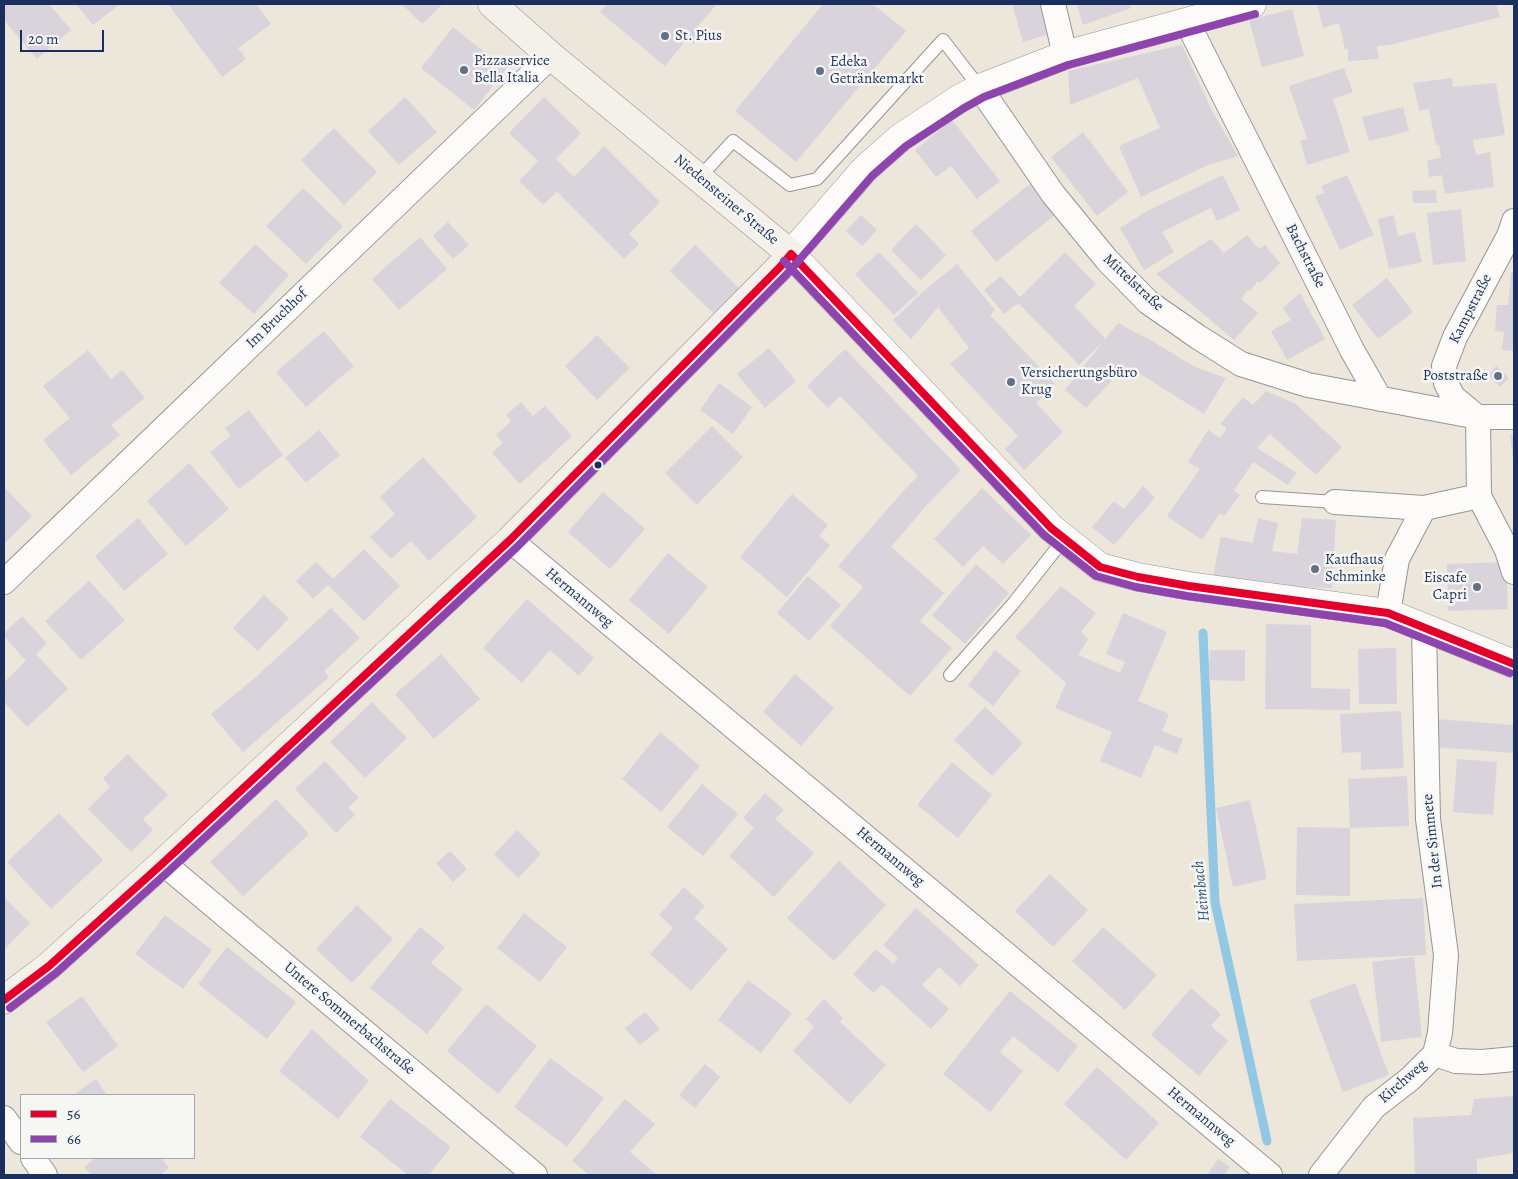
<!DOCTYPE html>
<meta charset="utf-8">
<style>
body{margin:0}
#map{position:relative;width:1518px;height:1179px;overflow:hidden;background:#ece6db;font-family:Alegreya,serif}
canvas{display:block}
.frame{position:absolute;inset:0;border:5px solid #1b2f5e;pointer-events:none}
.legend{position:absolute;left:20px;top:1094px;width:175px;height:65px;box-sizing:border-box;background:#f6f6f2;border:1px solid #9ea6b7;margin:0;padding:6px 9px;list-style:none;font-size:15px;color:#1b2f5e}
.legend li{display:flex;align-items:center;gap:10px;height:25px}
.legend b{width:25px;border:1px solid #9ea6b7}
.scale{position:absolute;left:20px;top:30px;width:84px;height:22px;box-sizing:border-box;border:2px solid #1b2f5e;border-top:0;padding-left:6px;font-size:15px;line-height:18px;white-space:nowrap;color:#1b2f5e;-webkit-text-stroke:4px #f6f6f2;paint-order:stroke}
</style>
<div id="map">
<canvas width="1518" height="1179"></canvas>
<div class="frame"></div>
<ul class="legend">
<li><b style="height:6px;background:#e4002b"></b>56</li>
<li><b style="height:6px;background:#8e44ad"></b>66</li>
</ul>
<div class="scale">20 m</div>
</div>
<script>
const c = document.querySelector('canvas').getContext('2d');
c.lineJoin = 'round';
function shape(rows) {
  const path = new Path2D();
  for (const r of rows) {
    path.moveTo(r[0], r[1]);
    for (let i = 2; i < r.length; i += 2) path.lineTo(r[i], r[i + 1]);
  }
  return path;
}
function trace(path, color, width, dash) {
  c.strokeStyle = color;
  c.lineWidth = width;
  c.lineCap = dash ? 'butt' : 'round';
  c.setLineDash(dash || []);
  c.stroke(path);
}
function fillPath(path, color) {
  c.fillStyle = color;
  c.fill(path, 'evenodd');
}
function write(font, color, halo, rows, align = 'center') {
  c.font = font + ' Alegreya,serif';
  c.lineWidth = 5;
  c.setLineDash([]);
  c.textBaseline = 'middle';
  c.strokeStyle = halo;
  c.fillStyle = color;
  for (const [text, x, y, turn = 0] of rows) {
    c.save();
    c.translate(x, y);
    c.rotate((+turn || 0) * Math.PI / 180);
    c.textAlign = isNaN(turn) ? turn : align;
    if (halo) c.strokeText(text, 0, 0);
    c.fillText(text, 0, 0);
    c.restore();
  }
}
const stream = shape([
 [1203,633,1215,902,1267,1141]
]);
const building = shape([
 [4,4,49,4,71,30,37,59,4,20],
 [76,4,120,4,93,25],
 [168,4,256,4,271,24,238,48,246,59,222,77],
 [402,4,443,4,422,24],
 [607,4,717,4,697,27,704,33,699,38,694,44,687,39,665,66,600,12],
 [823,4,873,4,906,31,796,162,735,111],
 [1012,4,1048,4,1056,32,1023,42],
 [1077,4,1130,4,1131,8,1083,25],
 [1317,4,1496,4,1500,17,1389,45,1377,46,1379,59,1348,61,1348,49,1345,49,1339,23,1323,28],
 [1292,9,1304,56,1262,67,1249,20],
 [453,27,506,69,474,110,421,68],
 [1182,45,1211,109,1238,156,1208,165,1141,197,1119,146,1160,128,1138,78,1070,105,1068,71],
 [1344,68,1353,92,1333,99,1350,152,1307,165,1300,141,1307,139,1289,86],
 [1452,78,1453,87,1496,83,1505,135,1473,140,1476,155,1490,152,1494,187,1445,194,1442,175,1429,177,1427,160,1441,158,1439,145,1436,145,1429,109,1419,111,1413,83],
 [405,97,437,132,399,165,368,131],
 [544,97,581,133,556,159,574,177,604,146,660,202,629,234,639,244,624,259,557,192,543,205,519,181,538,161,509,133],
 [1403,107,1409,131,1369,141,1362,117],
 [952,120,1000,181,977,199,951,166,936,177,915,150],
 [334,128,377,172,344,205,301,160],
 [1083,132,1128,192,1097,216,1051,157],
 [1223,175,1240,210,1217,221,1211,208,1162,232,1174,252,1144,270,1120,228,1149,210],
 [1347,175,1374,235,1340,250,1315,196,1324,193,1321,186],
 [1030,184,1055,215,996,262,971,231],
 [303,188,343,226,306,264,266,226],
 [1436,190,1437,203,1413,203,1412,191],
 [1461,209,1466,261,1433,265,1427,213],
 [861,215,877,230,862,246,846,231],
 [1394,215,1398,236,1415,232,1422,262,1389,269,1378,219],
 [448,222,469,245,453,259,433,236],
 [916,224,946,255,921,280,891,250],
 [1247,235,1259,249,1265,245,1280,263,1260,283,1258,281,1250,291,1248,290,1241,299,1258,313,1234,340,1156,274,1211,239,1224,253],
 [420,237,447,269,399,310,372,279],
 [255,244,289,275,254,314,219,283],
 [695,245,741,290,716,316,670,271],
 [879,252,918,293,894,315,855,274],
 [1065,252,1096,284,1074,306,1106,339,1079,365,1019,304,1012,307,1004,314,984,290,1001,276,1020,297],
 [957,264,995,310,990,315,1055,384,1036,403,1063,432,1024,470,1005,449,1018,436,950,364,969,348,938,307,911,339,893,320,926,289],
 [1511,272,1514,272,1514,351,1502,350,1504,332,1495,331,1497,305,1508,305],
 [1387,278,1413,312,1378,339,1352,305],
 [1300,293,1325,339,1287,360,1271,331,1291,320,1283,308],
 [1118,323,1152,341,1195,367,1226,378,1204,414,1134,370,1117,375,1086,408,1065,390],
 [324,331,354,366,306,407,276,372],
 [597,335,630,368,597,400,565,366],
 [769,348,796,381,765,408,737,374],
 [845,349,961,470,925,507,891,547,944,593,920,621,952,648,910,696,830,626,863,587,838,566,905,489,918,476,840,396,828,408,807,386],
 [88,350,111,379,122,370,145,398,111,425,120,435,71,475,43,440,70,418,43,386],
 [1496,366,1509,378,1500,387,1488,375],
 [719,383,752,407,733,434,700,410],
 [1266,391,1296,404,1342,447,1316,475,1270,434,1257,448,1297,473,1288,485,1253,462,1234,491,1240,495,1224,516,1220,513,1202,540,1167,516,1200,469,1188,462,1208,430,1220,438,1227,428,1220,424,1243,397,1253,405],
 [521,402,533,416,545,406,572,436,520,484,492,453,503,443,496,435,511,421,506,415],
 [249,410,283,455,239,489,210,452,231,436,225,428],
 [712,426,743,457,697,505,665,473],
 [319,430,340,455,306,483,285,458],
 [1514,434,1514,459,1513,459,1510,435],
 [423,457,477,517,429,561,411,541,391,559,370,537,395,514,380,497],
 [189,463,229,509,186,546,147,501],
 [1143,486,1155,498,1114,545,1092,527,1114,501,1124,509],
 [4,487,32,516,4,544],
 [982,488,1031,535,1003,564,983,546,963,567,934,539],
 [603,492,645,529,610,569,568,532],
 [792,494,828,525,819,536,830,545,787,597,740,557],
 [138,518,168,554,124,591,95,556],
 [1258,518,1278,523,1272,551,1297,554,1302,518,1336,520,1332,588,1265,586,1213,576,1221,537,1253,543],
 [364,549,400,586,364,621,328,585,313,599,296,581,316,562,333,579],
 [668,553,708,587,669,634,629,600],
 [1506,562,1508,609,1448,611,1447,564],
 [976,564,1009,593,965,644,932,615],
 [808,576,841,605,809,641,777,613],
 [89,581,125,620,81,660,45,621],
 [1061,586,1096,613,1081,632,1088,639,1078,655,1120,673,1125,662,1106,654,1123,613,1167,632,1138,701,1169,714,1162,731,1183,739,1177,754,1155,745,1141,778,1100,761,1112,732,1055,708,1066,683,1015,637],
 [264,595,289,618,258,651,233,628],
 [527,599,594,658,579,676,550,650,522,683,483,648],
 [331,608,360,638,324,671,329,677,243,752,211,714,256,677],
 [22,616,47,643,36,654,68,689,27,727,4,702,4,682,26,661,4,636,4,633],
 [1266,624,1311,625,1311,688,1350,689,1350,710,1265,709],
 [1396,648,1397,704,1359,704,1358,649],
 [995,650,1021,671,993,706,968,685],
 [1210,650,1245,650,1245,681,1209,680],
 [441,654,480,699,434,739,395,694],
 [795,674,834,708,801,746,763,712],
 [372,702,407,738,365,778,330,742],
 [985,707,1023,743,992,776,954,740],
 [1401,711,1404,768,1361,770,1361,752,1342,753,1340,714],
 [1436,719,1514,725,1514,753,1434,747],
 [660,732,700,766,661,812,622,779],
 [128,754,168,795,143,819,153,830,131,852,88,809,110,787,103,778],
 [1457,759,1497,762,1493,815,1453,812],
 [325,761,359,798,348,807,355,815,336,833,295,789],
 [952,762,992,795,958,838,917,805],
 [1407,776,1409,826,1350,828,1348,779],
 [702,784,738,814,703,856,667,827],
 [765,793,784,810,775,819,814,853,774,897,729,856,754,828,743,818],
 [276,799,309,834,243,896,210,862],
 [1250,800,1267,879,1233,887,1216,808],
 [59,813,103,860,51,909,7,862],
 [1297,827,1350,828,1350,896,1296,895],
 [517,830,541,854,518,878,494,854],
 [450,851,467,869,453,882,436,863],
 [839,861,886,905,834,961,787,918],
 [1050,874,1088,910,1053,947,1015,911],
 [684,887,705,906,694,918,728,949,691,991,650,954,673,928,659,915],
 [4,897,30,923,4,950],
 [1423,898,1426,955,1297,961,1294,904],
 [357,905,393,939,352,983,316,949],
 [916,908,979,965,960,986,939,967,922,985,949,1009,931,1029,882,984,873,993,853,974,876,949,893,964,898,958,883,945],
 [524,913,567,947,540,982,497,948],
 [165,915,212,950,183,989,135,954],
 [420,927,445,947,431,963,463,989,427,1034,370,988],
 [1103,927,1157,975,1125,1010,1072,961],
 [227,947,296,1002,267,1039,198,984],
 [1414,957,1422,1037,1381,1042,1372,962],
 [748,980,792,1013,761,1053,718,1020],
 [1355,983,1389,1075,1343,1092,1309,1000],
 [1191,988,1221,1014,1211,1026,1228,1041,1199,1076,1151,1035],
 [1010,991,1078,1046,1058,1072,1013,1036,1000,1052,1023,1071,990,1112,943,1074],
 [82,996,118,1046,83,1072,46,1022],
 [824,999,843,1018,840,1022,886,1065,850,1104,793,1051,814,1027,806,1019],
 [486,1004,537,1046,498,1094,447,1051],
 [645,1012,660,1029,640,1045,625,1028],
 [312,1029,369,1081,338,1119,279,1071],
 [550,1058,604,1098,567,1147,514,1107],
 [705,1064,720,1077,695,1108,679,1095],
 [1097,1067,1159,1123,1126,1160,1064,1104],
 [96,1079,107,1095,73,1095],
 [1514,1096,1514,1153,1477,1159,1477,1175,1415,1175,1413,1118,1471,1115,1474,1099],
 [390,1099,451,1147,429,1175,408,1175,360,1137],
 [625,1099,655,1124,630,1152,657,1175,589,1175,572,1161],
 [96,1158,161,1158,169,1168,160,1175,91,1175,84,1167],
 [1218,1159,1230,1167,1224,1175,1207,1175]
]);
const service = shape([
 [699,178,733,141,790,185,817,179,943,40,980,88],
 [1262,497,1335,502],
 [950,675,1012,605,1064,539]
]);
const minor = shape([
 [1053,4,1065,55],
 [1187,22,1352,350,1380,399],
 [980,88,1053,194,1107,260,1148,302,1198,337,1241,364,1308,385,1478,417,1514,417],
 [1476,416,1453,397,1446,383,1444,366,1455,337,1509,236,1514,221],
 [1478,417,1479,496,1507,550,1514,572],
 [1335,502,1424,508],
 [510,540,1270,1175],
 [4,582,551,56],
 [1388,613,1397,559,1424,508,1479,496],
 [1424,628,1428,819,1446,955,1440,1033,1435,1054],
 [163,863,535,1175],
 [1435,1054,1456,1061,1482,1062,1514,1059],
 [4,1118,21,1142],
 [33,1158,45,1175],
 [1321,1175,1374,1107,1410,1079,1435,1054]
]);
const tertiary = shape([
 [1252,4,1065,55,980,88,959,99,900,138,865,169,791,254,1051,528,1100,567,1138,577,1189,586,1388,613,1514,664]
]);
const secondary = shape([
 [4,1000,49,966,163,863,510,540,780,267,791,254,551,56,492,4]
]);
const bus1 = shape([
 [791,254,1051,528,1100,567,1138,577,1189,586,1388,613,1514,664],
 [4,1000,49,966,163,863,510,540,780,267,791,254]
]);
const bus2 = shape([
 [784,261,1044,535,1096,576,1136,587,1187,596,1385,623,1510,673],
 [10,1008,56,973,170,870,517,547,787,274,872,176,906,146,964,108,984,97,1068,65,1255,14]
]);
const markers = [
 [665,36,5,"#646f8a"],
 [464,70,5,"#646f8a"],
 [820,71,5,"#646f8a"],
 [1498,376,5,"#646f8a"],
 [1011,382,5,"#646f8a"],
 [598,465,4.5,"#1b2f5e"],
 [1315,569,5,"#646f8a"],
 [1477,587,5,"#646f8a"]
];
const poiNames = [
 ["St. Pius",675,36],
 ["Pizzaservice",474,61],
 ["Bella Italia",474,78],
 ["Edeka",830,62],
 ["Getränkemarkt",830,79],
 ["Versicherungsbüro",1021,373],
 ["Krug",1021,390],
 ["Poststraße",1488,376,"right"],
 ["Kaufhaus",1325,560],
 ["Schminke",1325,577],
 ["Eiscafe",1467,578,"right"],
 ["Capri",1467,595,"right"]
];
const streetNames = [
 ["Niedensteiner Straße",726,200,40],
 ["Bachstraße",1305,256,63],
 ["Mittelstraße",1133,283,43],
 ["Kampstraße",1471,309,-63],
 ["Im Bruchhof",277,319,-44],
 ["Hermannweg",579,598,40],
 ["In der Simmete",1433,841,-96],
 ["Hermannweg",890,857,40],
 ["Untere Sommerbachstraße",349,1019,40],
 ["Kirchweg",1403,1082,-41],
 ["Hermannweg",1201,1117,40]
];
const waterNames = [
 ["Heimbach",1202,891,-96]
];
trace(stream, '#92c8e3', 9);
fillPath(building, '#d9d4dc');
trace(service, '#949597', 14);
trace(minor, '#949597', 26);
trace(tertiary, '#949597', 29);
trace(secondary, '#949597', 29);
trace(service, '#fcfbfa', 12);
trace(minor, '#fcfbfa', 24);
trace(tertiary, '#fcfbfa', 28);
trace(secondary, '#f4f1eb', 28);
trace(bus1, '#e4002b', 8);
trace(bus2, '#8e44ad', 8);
for (const [x, y, r, color] of markers) {
  const dot = new Path2D();
  dot.arc(x, y, r, 0, 2 * Math.PI);
  c.fillStyle = color;
  c.fill(dot);
  trace(dot, '#f6f6f2', 2);
}
write('15px', '#1b2f5e', '#f6f6f2', poiNames, 'left');
write('15px', '#1b2f5e', '#f6f6f2', streetNames);
write('italic 16px', '#335987', '#f6f6f2', waterNames);
</script>
